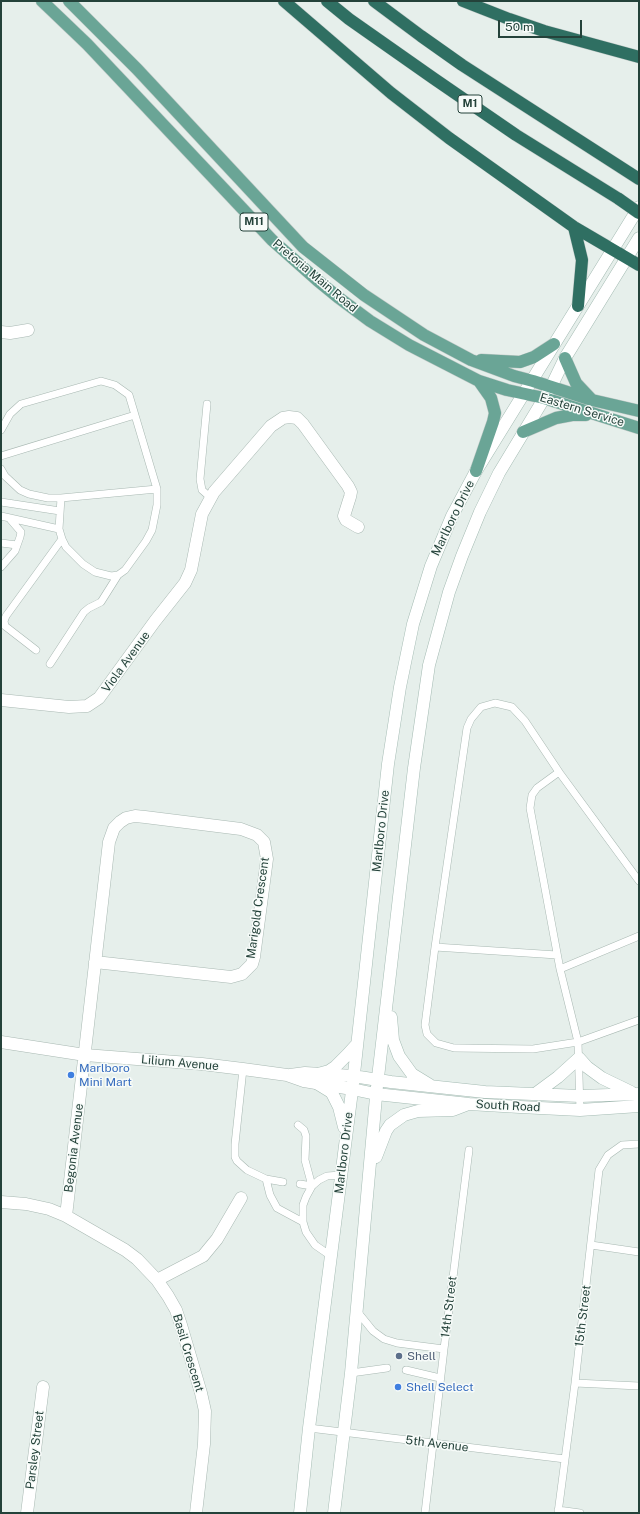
<!DOCTYPE html>
<style>
body{margin:0}
#map{position:relative;width:640px;height:1514px;overflow:hidden;background:#e6efeb;font-family:"Public Sans",sans-serif}
canvas{display:block}
.frame{position:absolute;inset:0;border:2px solid #24423a;pointer-events:none}
.scale{position:absolute;left:498px;top:20px;width:84px;height:18px;box-sizing:border-box;border:2px solid #24423a;border-top:0;padding-left:5px;font-size:12px;line-height:14px;white-space:nowrap;color:#24423a;-webkit-text-stroke:3px #f7fbf9;paint-order:stroke}
</style>
<div id="map">
<canvas width="640" height="1514"></canvas>
<div class="frame"></div>
<div class="scale">50 m</div>
</div>
<script>
const c = document.querySelector('canvas').getContext('2d');
c.lineJoin = 'round';
function shape(rows) {
  const path = new Path2D();
  for (const r of rows) {
    path.moveTo(r[0], r[1]);
    for (let i = 2; i < r.length; i += 2) path.lineTo(r[i], r[i + 1]);
  }
  return path;
}
function trace(path, color, width, dash) {
  c.strokeStyle = color;
  c.lineWidth = width;
  c.lineCap = dash ? 'butt' : 'round';
  c.setLineDash(dash || []);
  c.stroke(path);
}
function write(font, color, halo, rows, align = 'center') {
  c.font = font + ' "Public Sans",sans-serif';
  c.lineWidth = 3;
  c.setLineDash([]);
  c.textBaseline = 'middle';
  c.strokeStyle = halo;
  c.fillStyle = color;
  for (const [text, x, y, turn = 0] of rows) {
    c.save();
    c.translate(x, y);
    c.rotate((+turn || 0) * Math.PI / 180);
    c.textAlign = isNaN(turn) ? turn : align;
    if (halo) c.strokeText(text, 0, 0);
    c.fillText(text, 0, 0);
    c.restore();
  }
}
const lane = shape([
 [207,404,200,479,202,490,211,498],
 [1,430,10,414,21,404,101,381,115,385,129,395,157,489,157,505,152,530,146,541,125,570,118,575,111,576,95,572,83,564,66,547,62,539,59,529,61,498],
 [1,456,135,415],
 [1,469,5,476,20,490,29,494,48,498,61,498,157,489],
 [1,502,60,511],
 [1,516,59,529],
 [1,543,17,545],
 [1,567,15,551,20,537,21,532,9,518],
 [36,650,5,626,4,621,6,616,62,539],
 [50,664,84,612,89,608,101,602,118,575],
 [559,772,639,881],
 [435,947,557,955],
 [560,969,639,936],
 [243,1069,235,1144,235,1157,237,1161,247,1170,266,1179,270,1195,277,1208,303,1222],
 [580,1110,578,1042,560,969,530,808,532,795,537,788,559,772,525,721,512,707,495,703,481,707,471,719,467,728,435,947,425,1025,427,1034,436,1043,454,1048,533,1049,578,1042,639,1020],
 [298,1125,304,1130,306,1136,305,1160,312,1186,300,1184],
 [266,1179,283,1182],
 [591,1245,639,1252],
 [331,1256,315,1245,306,1232,303,1222,303,1205,306,1197,312,1186,319,1180,327,1176,341,1175],
 [356,1310,373,1331,384,1339,397,1343,444,1349],
 [406,1370,440,1378],
 [351,1373,387,1368],
 [575,1383,639,1386],
 [309,1428,565,1459],
 [558,1510,580,1513],
 [425,1513,444,1349,469,1150],
 [558,1513,575,1383,599,1170,608,1155,622,1145,639,1144]
]);
const street = shape([
 [1,332,10,333,28,330],
 [1,700,69,707,87,706,99,698,155,621,185,583,191,570,202,514,214,492,271,426,283,418,289,417,297,418,303,424,348,486,351,492,350,497,344,516,346,520,358,527],
 [1,1042,85,1055,202,1064,243,1069,287,1075,304,1081,352,1089],
 [290,1075,305,1073,353,1076],
 [1,1202,26,1204,49,1209,66,1216,125,1250,137,1259,157,1280,168,1296,176,1310,181,1325,201,1393,205,1411,204,1444,196,1513],
 [66,1216,109,842,114,828,120,822,126,818,135,816,145,817,241,829,257,835,264,842,267,859,254,957,252,964,242,974,231,977,95,962],
 [157,1280,203,1256,217,1239,241,1198],
 [27,1513,43,1387]
]);
const secondary = shape([
 [391,1017,393,1040,399,1056,412,1074,430,1085],
 [318,1074,329,1071,335,1067,347,1055,357,1044],
 [353,1076,391,1082,485,1092,580,1096,639,1094],
 [318,1084,331,1092,333,1095,339,1107,344,1127],
 [352,1089,376,1094,469,1104,520,1107,580,1110,639,1106],
 [535,1094,558,1077,579,1058,587,1067,602,1078,631,1092],
 [376,1157,386,1131,390,1125,404,1115,418,1111,453,1110,466,1105],
 [300,1513,309,1428,353,1083,388,764,400,687,413,624,431,566,452,516,476,471,639,207],
 [334,1513,351,1373,377,1086,414,768,429,665,449,592,462,556,480,512,499,473,551,387,565,358,639,238]
]);
const primary = shape([
 [42,1,87,44,272,240,317,280,339,298,370,321,409,345,479,381,507,390,544,398,639,428],
 [69,1,137,69,303,247,364,295,424,335,471,360,514,376,533,381,592,400,639,411],
 [565,358,576,383,591,399],
 [481,360,520,362,534,357,554,344],
 [523,432,556,418,572,415,586,415],
 [476,471,493,422,495,413,491,398,479,381]
]);
const highway = shape([
 [284,1,391,93,449,138,574,227,639,265],
 [327,1,349,19,433,78,516,135,619,199],
 [374,1,421,36,462,65,639,179],
 [463,1,509,19,544,31,639,57],
 [574,227,582,260,578,306]
]);
const highwayBridge = shape([
 [619,199,639,213]
]);
const markers = [
 [71,1075,4,"#3f7fe0"],
 [399,1356,4,"#5c6f8a"],
 [398,1387,4,"#3f7fe0"]
];
const shields = [
 [470,104,24],
 [254,222,28]
];
const shieldNames = [
 ["M1",470,104],
 ["M11",254,222]
];
const streetNames = [
 ["Pretoria Main Road",315,276,40],
 ["Eastern Service",582,410,17],
 ["Marlboro Drive",453,518,-64],
 ["Viola Avenue",126,662,-54],
 ["Marlboro Drive",381,831,-84],
 ["Marigold Crescent",258,908,-82],
 ["Lilium Avenue",180,1063,5],
 ["South Road",508,1106,3],
 ["Begonia Avenue",74,1148,-83],
 ["Marlboro Drive",344,1153,-83],
 ["14th Street",449,1307,-83],
 ["15th Street",583,1316,-83],
 ["Basil Crescent",188,1353,73],
 ["5th Avenue",437,1444,7],
 ["Parsley Street",35,1450,-83]
];
const shopNames = [
 ["Marlboro",79,1068],
 ["Mini Mart",79,1082],
 ["Shell Select",406,1387]
];
const serviceNames = [
 ["Shell",407,1356]
];
trace(lane, '#a8b8b2', 8);
trace(street, '#a8b8b2', 13);
trace(secondary, '#a4bbb3', 13);
trace(primary, '#c2cac8', 13);
trace(highway, '#c2cac8', 13);
trace(lane, '#fff', 7);
trace(street, '#fff', 12);
trace(secondary, '#fff', 12);
trace(primary, '#6aa596', 12);
trace(highway, '#2f6f62', 12);
trace(highwayBridge, '#c2cac8', 13, []);
trace(highwayBridge, '#2f6f62', 12);
for (const [x, y, r, color] of markers) {
  const dot = new Path2D();
  dot.arc(x, y, r, 0, 2 * Math.PI);
  c.fillStyle = color;
  c.fill(dot);
  trace(dot, '#f7fbf9', 1.5);
}
for (const [x, y, w] of shields) {
  const box = new Path2D();
  box.roundRect(x - w / 2, y - 9, w, 18, 3);
  c.fillStyle = '#f7fbf9';
  c.fill(box);
  trace(box, '#24423a', 1);
}
write('bold 11px', '#24423a', null, shieldNames);
write('12px', '#24423a', '#f7fbf9', streetNames);
write('12px', '#366cbe', '#f7fbf9', shopNames, 'left');
write('12px', '#4e5e75', '#f7fbf9', serviceNames, 'left');
</script>
